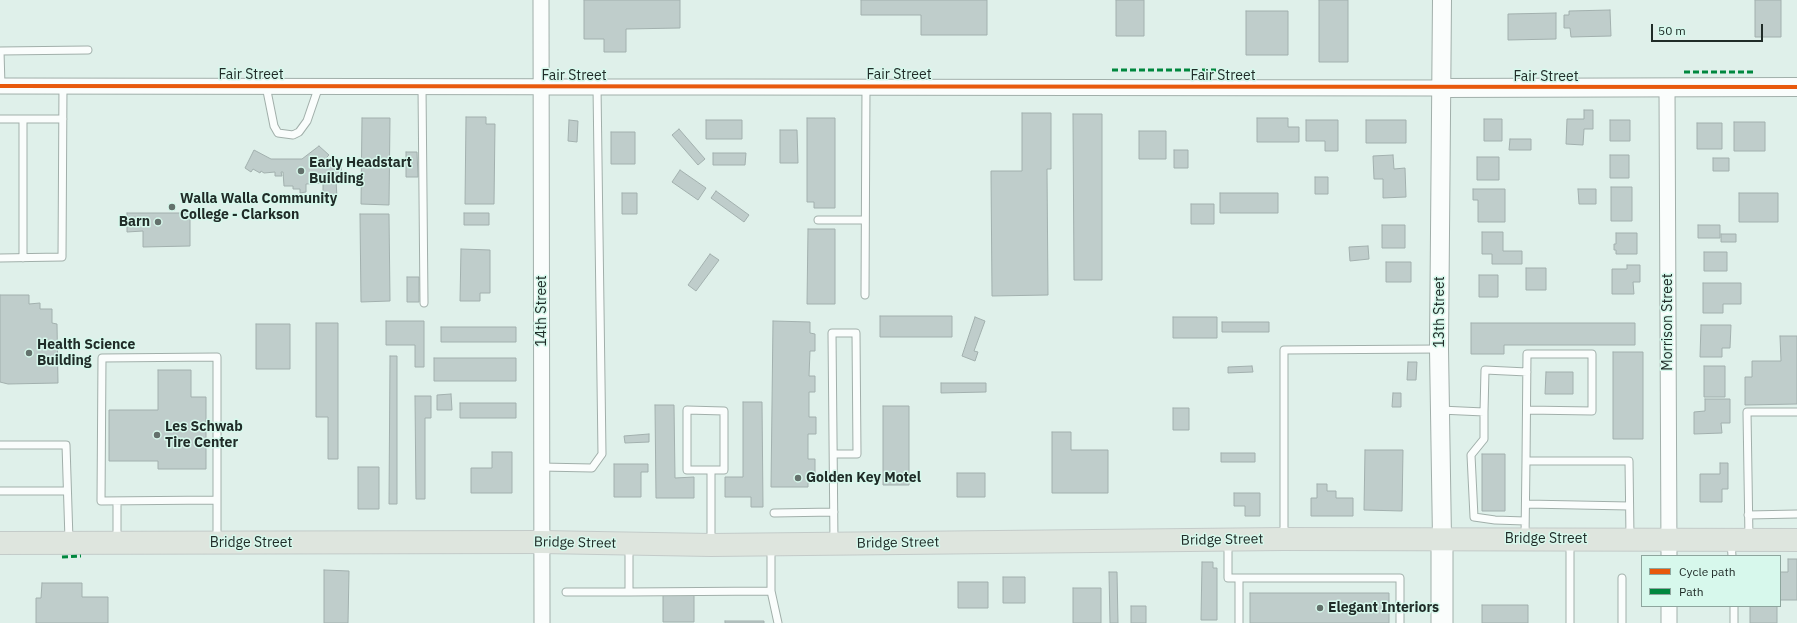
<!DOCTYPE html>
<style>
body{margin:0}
#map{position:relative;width:1797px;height:623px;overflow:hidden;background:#dff0ea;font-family:"IBM Plex Sans",sans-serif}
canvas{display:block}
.legend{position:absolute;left:1641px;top:555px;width:140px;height:52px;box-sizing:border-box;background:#d7f8ec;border:1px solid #8ea69e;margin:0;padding:5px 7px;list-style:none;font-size:12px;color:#202c28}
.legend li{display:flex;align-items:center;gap:8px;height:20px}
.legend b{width:20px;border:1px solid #8ea69e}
.scale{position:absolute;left:1651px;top:24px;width:112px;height:18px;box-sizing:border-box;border:2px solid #202c28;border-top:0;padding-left:5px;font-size:12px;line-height:14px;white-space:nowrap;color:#202c28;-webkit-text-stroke:3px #d7f8ec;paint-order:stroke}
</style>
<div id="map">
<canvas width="1797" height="623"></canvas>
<ul class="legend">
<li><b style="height:5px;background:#e8590c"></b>Cycle path</li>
<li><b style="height:5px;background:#00873e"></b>Path</li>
</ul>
<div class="scale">50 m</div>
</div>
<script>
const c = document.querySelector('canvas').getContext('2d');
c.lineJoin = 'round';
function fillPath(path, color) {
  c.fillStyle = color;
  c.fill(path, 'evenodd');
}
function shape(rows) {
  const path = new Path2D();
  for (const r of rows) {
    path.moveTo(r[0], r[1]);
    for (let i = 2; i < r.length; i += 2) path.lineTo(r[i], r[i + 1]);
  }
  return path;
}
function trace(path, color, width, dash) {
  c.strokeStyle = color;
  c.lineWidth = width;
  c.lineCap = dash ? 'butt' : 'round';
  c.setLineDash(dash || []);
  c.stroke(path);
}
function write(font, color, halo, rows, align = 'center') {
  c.font = font + ' "IBM Plex Sans",sans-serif';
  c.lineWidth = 3;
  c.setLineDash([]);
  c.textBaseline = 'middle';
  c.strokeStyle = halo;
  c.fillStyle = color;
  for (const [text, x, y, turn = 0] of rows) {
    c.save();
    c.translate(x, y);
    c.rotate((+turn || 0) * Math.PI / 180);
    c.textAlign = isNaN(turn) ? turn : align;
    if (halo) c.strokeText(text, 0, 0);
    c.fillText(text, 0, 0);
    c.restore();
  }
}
const building = shape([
 [584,0,680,0,680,28,626,29,626,52,604,52,604,39,584,39,584,0],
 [861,0,987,0,987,35,921,35,921,15,861,15,861,0],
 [1116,0,1144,0,1144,36,1116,36,1116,0],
 [1319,0,1348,0,1348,62,1319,62,1319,0],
 [1755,0,1781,0,1781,37,1755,37,1755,0],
 [1610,10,1611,36,1571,37,1570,28,1564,28,1564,15,1569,15,1569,11,1610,10],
 [1246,11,1288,11,1288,55,1246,55,1246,11],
 [1556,13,1556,39,1508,40,1508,14,1556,13],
 [1584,110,1593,110,1593,129,1584,129,1583,145,1566,144,1567,119,1584,119,1584,110],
 [1022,113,1051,113,1051,169,1047,169,1048,295,992,296,991,171,1022,171,1022,113],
 [1073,114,1102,114,1102,280,1074,280,1073,114],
 [466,117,486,117,486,124,495,124,494,204,465,204,466,117],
 [362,118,390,118,389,205,361,204,362,118],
 [807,118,835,118,835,208,814,208,814,202,807,202,807,118],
 [1257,118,1288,118,1288,127,1299,127,1299,142,1257,142,1257,118],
 [1484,119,1502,119,1502,141,1484,141,1484,119],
 [569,120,578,121,577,142,568,141,569,120],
 [706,120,742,120,742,139,706,139,706,120],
 [1306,120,1338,120,1338,151,1325,151,1325,141,1306,141,1306,120],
 [1366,120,1406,120,1406,143,1366,143,1366,120],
 [1610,120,1630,120,1630,141,1610,141,1610,120],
 [1734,122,1765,122,1765,151,1734,151,1734,122],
 [1697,123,1722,123,1722,149,1697,149,1697,123],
 [679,129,705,159,698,165,672,135,679,129],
 [780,130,797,130,798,163,780,163,780,130],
 [1139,131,1166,131,1166,159,1139,159,1139,131],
 [611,132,635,132,635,164,611,164,611,132],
 [1510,139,1531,139,1531,150,1509,150,1510,139],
 [319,146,329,155,325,159,331,165,341,165,342,181,336,181,337,197,323,197,323,183,306,184,306,192,300,193,300,189,293,189,293,186,284,186,283,172,281,172,282,176,275,176,275,172,264,173,261,171,260,173,253,169,251,172,245,168,254,150,271,159,302,159,319,146],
 [1174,150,1188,150,1188,168,1174,168,1174,150],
 [406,152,417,152,418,177,406,177,406,152],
 [713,153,746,153,745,165,713,165,713,153],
 [1393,155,1394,169,1405,168,1406,197,1383,198,1383,179,1374,179,1373,156,1393,155],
 [1610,155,1629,155,1629,178,1610,178,1610,155],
 [1477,157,1499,157,1499,180,1477,180,1477,157],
 [1713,158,1729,158,1729,171,1713,171,1713,158],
 [680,170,706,188,698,200,672,182,680,170],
 [1315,177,1328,177,1328,194,1315,194,1315,177],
 [1611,187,1632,187,1632,221,1611,221,1611,187],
 [1473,189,1505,189,1505,222,1478,222,1478,200,1473,200,1473,189],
 [1578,189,1596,189,1596,204,1579,204,1578,189],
 [716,191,749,215,744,222,711,198,716,191],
 [622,193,637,193,637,214,622,214,622,193],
 [1220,193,1278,193,1278,213,1220,213,1220,193],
 [1739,193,1778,193,1778,222,1739,222,1739,193],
 [1191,204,1214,204,1214,224,1191,224,1191,204],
 [127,213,190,213,190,246,143,247,143,231,127,232,127,213],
 [464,213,489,213,489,225,464,225,464,213],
 [360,214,389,214,390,301,361,302,360,214],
 [1382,225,1405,225,1405,248,1382,248,1382,225],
 [1698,225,1720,225,1720,238,1698,238,1698,225],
 [808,229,835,229,835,304,807,304,808,229],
 [1482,232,1503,232,1503,251,1522,251,1522,264,1492,264,1492,254,1482,254,1482,232],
 [1616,233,1637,233,1637,254,1616,254,1616,250,1614,250,1614,244,1616,244,1616,233],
 [1721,234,1736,234,1736,242,1721,242,1721,234],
 [1368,246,1369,259,1350,261,1349,247,1368,246],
 [461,249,490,250,490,293,480,293,480,301,460,301,461,249],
 [1704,252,1727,252,1727,271,1704,271,1704,252],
 [710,254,719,260,696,291,688,285,710,254],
 [1386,262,1411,262,1411,282,1386,282,1386,262],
 [1627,265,1640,265,1640,282,1633,282,1634,294,1612,294,1612,269,1627,269,1627,265],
 [1526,268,1546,268,1546,290,1526,290,1526,268],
 [1479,275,1498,275,1498,297,1479,297,1479,275],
 [407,277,419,277,419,302,407,302,407,277],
 [1703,283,1741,283,1741,304,1723,304,1723,313,1703,313,1703,283],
 [0,295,29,295,29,304,40,303,40,309,52,309,52,323,57,324,58,383,8,384,0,382,0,295],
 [880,316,952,316,952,337,880,337,880,316],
 [975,317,985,321,974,351,978,352,975,361,962,356,975,317],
 [1173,317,1217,317,1217,338,1173,338,1173,317],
 [386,321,424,321,424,367,415,367,415,345,386,345,386,321],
 [773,321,810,322,810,333,815,334,815,351,810,351,809,376,815,376,815,392,809,392,809,417,816,417,816,434,808,434,808,459,815,459,815,475,808,475,808,487,771,487,773,321],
 [1222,322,1269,322,1269,332,1222,332,1222,322],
 [316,323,338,323,338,459,328,459,328,417,316,417,316,323],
 [1471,323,1635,323,1635,345,1504,345,1504,354,1471,354,1471,323],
 [256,324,290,324,290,369,256,369,256,324],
 [1701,325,1731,325,1730,348,1722,348,1722,357,1700,357,1701,325],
 [441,327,516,327,516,342,441,342,441,327],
 [1780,336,1797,336,1797,404,1745,405,1745,377,1752,377,1752,361,1781,361,1780,336],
 [1613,352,1643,352,1643,439,1613,439,1613,352],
 [390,356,397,356,397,504,389,504,390,356],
 [434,358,516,358,516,381,434,381,434,358],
 [1408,362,1417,362,1416,380,1407,380,1408,362],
 [1252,366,1253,372,1228,373,1228,367,1252,366],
 [1704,366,1725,366,1725,397,1704,397,1704,366],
 [158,370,191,370,191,397,206,397,206,469,158,469,158,461,109,461,109,410,158,410,158,370],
 [1546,372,1573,372,1573,394,1545,394,1546,372],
 [941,383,986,383,986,392,941,393,941,383],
 [1393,393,1401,393,1401,407,1392,407,1393,393],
 [451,394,452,410,437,410,437,395,451,394],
 [415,396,431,396,431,418,425,418,425,499,416,499,415,396],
 [1705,399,1730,399,1730,423,1721,423,1722,433,1694,434,1694,412,1705,411,1705,399],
 [743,402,762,402,763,507,751,507,751,497,725,497,725,477,743,477,743,402],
 [460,403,516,403,516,418,460,418,460,403],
 [655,405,674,405,675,478,694,477,694,498,656,498,655,405],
 [883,406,909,406,909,485,883,485,883,406],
 [1173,408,1189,408,1189,430,1173,430,1173,408],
 [1052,432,1071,432,1071,450,1108,450,1108,493,1052,493,1052,432],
 [649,434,649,442,625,443,624,436,649,434],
 [1365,450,1403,450,1402,511,1364,510,1365,450],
 [492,452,512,452,512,493,471,493,471,468,492,468,492,452],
 [1221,453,1255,453,1255,462,1221,462,1221,453],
 [1482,454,1505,454,1505,511,1482,511,1482,454],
 [1720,463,1728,463,1728,489,1722,489,1722,502,1700,502,1700,474,1720,474,1720,463],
 [614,464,648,464,648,472,641,472,641,497,614,497,614,464],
 [358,467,379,467,379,509,358,509,358,467],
 [957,473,985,473,985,497,957,497,957,473],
 [1317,484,1327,484,1327,491,1336,491,1336,498,1353,498,1353,516,1311,516,1311,498,1317,498,1317,484],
 [1234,493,1260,493,1260,516,1245,516,1245,506,1234,506,1234,493],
 [1788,559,1797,559,1797,600,1780,600,1780,572,1788,572,1788,559],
 [1202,562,1213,562,1213,568,1217,568,1217,620,1201,620,1202,562],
 [324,570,349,571,348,623,324,623,324,570],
 [1109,572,1117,572,1118,623,1110,623,1109,572],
 [1003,577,1025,577,1025,603,1003,603,1003,577],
 [958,582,988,582,988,608,958,608,958,582],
 [42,583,82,583,82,597,108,597,108,623,36,623,36,598,41,598,42,583],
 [1073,588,1101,588,1101,623,1073,623,1073,588],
 [1250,593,1389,593,1389,623,1250,623,1250,593],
 [663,595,694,595,694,622,663,622,663,595],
 [1482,605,1528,605,1528,623,1482,623,1482,605],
 [1131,606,1146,606,1146,623,1131,623,1131,606],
 [1750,606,1777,606,1777,623,1750,623,1750,606],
 [725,621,764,621,764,623,725,623,725,621]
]);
const service = shape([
 [0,51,88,50],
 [0,51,1,86],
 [266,86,274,126,278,133,293,135,299,132,307,121,319,86],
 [422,87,424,303],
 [0,119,63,119],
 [23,119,23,258],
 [818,220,865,220],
 [0,258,62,257,63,86],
 [865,295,866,86],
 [1440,410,1484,412,1485,370,1527,372],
 [1484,412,1484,439,1471,455,1474,517,1495,520,1525,521],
 [0,445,66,445,69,540],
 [834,454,857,454,856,333,832,333,834,542],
 [1526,461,1527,354,1592,354,1592,411,1527,410],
 [541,467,592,468,602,454,597,87],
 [0,491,67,491],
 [217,500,101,501,102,358,217,357,217,541],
 [1526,504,1629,506],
 [774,513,834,512],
 [1748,515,1797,514],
 [1284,537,1284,350,1439,349],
 [1525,537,1526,461,1629,461,1630,537],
 [1749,539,1747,412,1797,412],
 [117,541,117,501],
 [1228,542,1228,578,1400,578,1400,623],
 [1570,542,1570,623],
 [1731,542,1732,556],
 [711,543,711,470,724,470,724,411,687,410,687,470,711,470],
 [629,546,629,592,771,591,771,546],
 [1622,578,1622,623],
 [771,591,778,623],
 [566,592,629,592],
 [1734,606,1734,623],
 [1239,623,1239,578]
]);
const minor = shape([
 [541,0,542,623],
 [0,86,1441,88],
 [1667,88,1669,556],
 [1669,606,1669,623]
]);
const tertiary = shape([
 [1442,0,1439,349,1442,539],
 [1441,88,1797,87]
]);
const secondary = shape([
 [1442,539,1442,623]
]);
const trunk = shape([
 [0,543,541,542,711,545,1284,539,1797,540]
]);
const quiet = shape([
 [1112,70,1216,70],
 [1684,72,1754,72],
 [62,557,81,556]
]);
const cycleway = shape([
 [0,86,1797,87]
]);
const markers = [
 [301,171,4,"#63716c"],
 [172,207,4,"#63716c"],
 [158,222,4,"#63716c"],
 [29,353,4,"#63716c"],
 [157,435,4,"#63716c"],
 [798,478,4,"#63716c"],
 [1320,608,4,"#63716c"]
];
const streetNames = [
 ["Fair Street",251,75],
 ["Fair Street",899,75],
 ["Fair Street",574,76],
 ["Fair Street",1223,76],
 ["Fair Street",1546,77],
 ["14th Street",542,311,-90],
 ["13th Street",1440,312,-90],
 ["Morrison Street",1668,322,-90],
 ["Bridge Street",1546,539],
 ["Bridge Street",1222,540,-1],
 ["Bridge Street",251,543],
 ["Bridge Street",575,543,1],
 ["Bridge Street",898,543,-1]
];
const poiNames = [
 ["Early Headstart",309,163],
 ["Building",309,179],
 ["Walla Walla Community",180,199],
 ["College - Clarkson",180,215],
 ["Barn",150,222,"right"],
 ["Health Science",37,345],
 ["Building",37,361],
 ["Les Schwab",165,427],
 ["Tire Center",165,443],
 ["Golden Key Motel",806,478],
 ["Elegant Interiors",1328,608]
];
fillPath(building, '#bfcdcb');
trace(building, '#a2b0ae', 1);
trace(service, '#a1afaa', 9);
trace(minor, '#a1afaa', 17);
trace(tertiary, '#a1afaa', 20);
trace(secondary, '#a1afaa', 23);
trace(trunk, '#c3cbc9', 24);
trace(service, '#fafdfc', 7);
trace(minor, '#fafdfc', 15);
trace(tertiary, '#fafdfc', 18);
trace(secondary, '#fafdfc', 21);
trace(trunk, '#dee5de', 22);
trace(quiet, '#00873e', 3, [6, 3]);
trace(cycleway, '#e8590c', 4);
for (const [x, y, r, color] of markers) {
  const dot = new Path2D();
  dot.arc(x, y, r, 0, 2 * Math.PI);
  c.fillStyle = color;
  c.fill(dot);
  trace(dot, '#d7f8ec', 1.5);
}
write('14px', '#202c28', '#d7f8ec', streetNames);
write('bold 14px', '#202c28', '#d7f8ec', poiNames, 'left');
</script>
